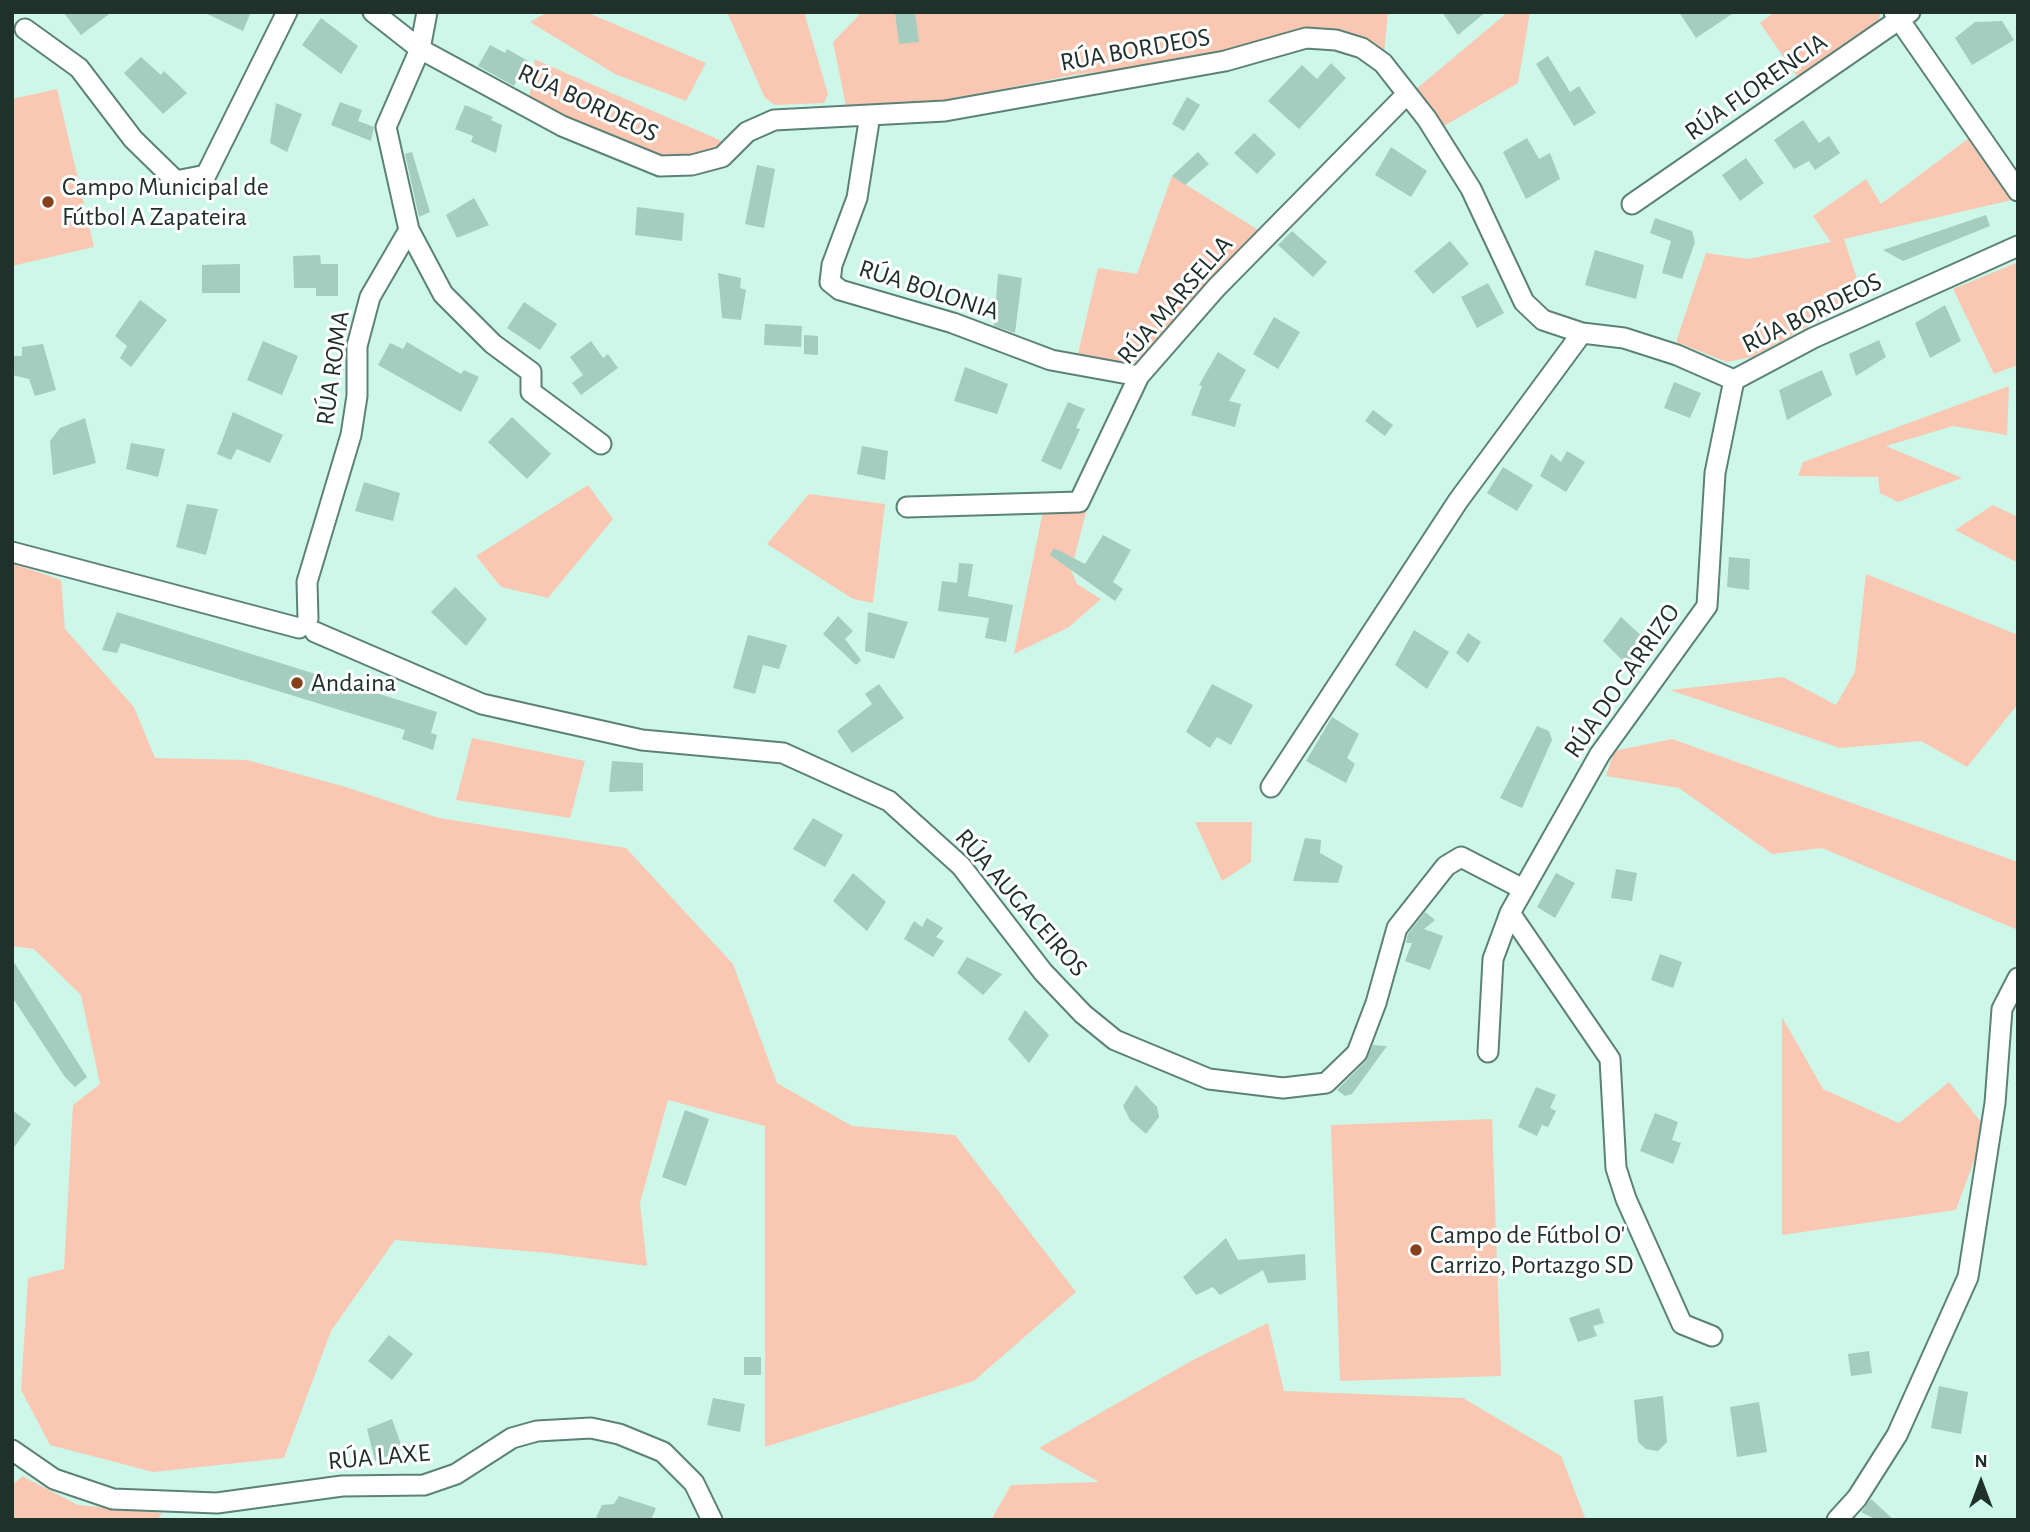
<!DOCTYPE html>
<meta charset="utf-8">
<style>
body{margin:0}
#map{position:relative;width:2030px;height:1532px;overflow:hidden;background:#cdf7e9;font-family:"Alegreya Sans",sans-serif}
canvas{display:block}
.frame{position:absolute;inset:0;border:14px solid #20302b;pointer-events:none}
.north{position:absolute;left:1946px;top:1448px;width:70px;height:70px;-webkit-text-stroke:5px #fff;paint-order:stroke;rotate:0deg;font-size:19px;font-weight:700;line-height:28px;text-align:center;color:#20302b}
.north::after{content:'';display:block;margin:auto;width:24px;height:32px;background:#20302b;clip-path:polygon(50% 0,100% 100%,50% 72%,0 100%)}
</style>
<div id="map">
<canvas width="2030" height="1532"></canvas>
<div class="frame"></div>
<div class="north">N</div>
</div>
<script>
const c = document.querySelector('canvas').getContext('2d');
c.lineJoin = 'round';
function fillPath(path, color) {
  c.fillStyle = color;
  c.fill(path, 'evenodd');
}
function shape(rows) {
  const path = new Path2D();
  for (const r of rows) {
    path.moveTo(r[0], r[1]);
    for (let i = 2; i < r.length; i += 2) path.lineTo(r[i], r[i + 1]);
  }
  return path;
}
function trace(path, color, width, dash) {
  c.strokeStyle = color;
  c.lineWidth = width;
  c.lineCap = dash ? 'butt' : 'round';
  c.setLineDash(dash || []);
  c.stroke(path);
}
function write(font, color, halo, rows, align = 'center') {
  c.font = font + ' "Alegreya Sans",sans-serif';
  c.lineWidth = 6;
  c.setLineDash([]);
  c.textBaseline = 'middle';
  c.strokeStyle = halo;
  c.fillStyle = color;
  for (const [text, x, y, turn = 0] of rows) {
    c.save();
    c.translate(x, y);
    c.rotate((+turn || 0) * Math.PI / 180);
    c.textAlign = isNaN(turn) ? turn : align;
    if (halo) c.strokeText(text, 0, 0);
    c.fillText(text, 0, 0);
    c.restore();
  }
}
const green = shape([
 [548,12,586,12,706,63,686,101,615,74,530,22],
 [727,12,804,12,828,94,824,103,775,105,765,98],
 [862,12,1388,12,1384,55,1359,39,1074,75,931,103,846,106,833,42],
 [1508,12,1530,12,1518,83,1444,126,1415,90],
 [1775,12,1881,12,1878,21,1798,78,1760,23],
 [534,59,724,142,707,152,663,158,528,100,536,69],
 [57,89,94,247,12,266,12,99],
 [1969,138,2012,200,1844,239,1863,297,1752,357,1727,362,1676,342,1706,253,1749,259,1831,242,1813,216,1866,179,1881,204],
 [1172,176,1260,231,1139,360,1126,367,1077,358,1098,268,1137,274],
 [2016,263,2018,365,1994,374,1953,289],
 [2009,386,2007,435,1953,426,1886,446,1962,478,1898,502,1880,493,1878,477,1798,476,1803,462],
 [588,485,613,519,548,598,501,587,476,556],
 [809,494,885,504,873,603,853,599,767,544],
 [1993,505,2018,517,2018,563,1955,530],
 [1087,509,1071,570,1077,584,1101,599,1069,627,1014,654,1043,511],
 [12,563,61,580,65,629,134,707,155,758,247,760,346,787,439,818,626,848,733,964,777,1083,852,1126,955,1135,1076,1292,974,1381,765,1447,765,1126,668,1100,640,1203,647,1266,548,1253,395,1240,331,1331,284,1458,153,1472,50,1445,21,1390,28,1278,64,1269,73,1105,100,1084,81,995,34,949,12,946],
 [1866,574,2018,635,2018,704,1967,767,1921,741,1840,748,1670,690,1783,677,1836,705,1855,672],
 [472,738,585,761,570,818,456,800],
 [1672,739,2018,862,2018,930,1822,848,1772,854,1679,788,1606,776,1614,751],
 [1195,822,1252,822,1251,862,1222,881],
 [1782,1017,1823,1089,1899,1123,1949,1082,1986,1128,1956,1210,1782,1235],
 [1492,1119,1501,1376,1340,1381,1331,1125],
 [1268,1323,1284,1391,1463,1398,1561,1456,1586,1520,991,1520,1011,1485,1099,1482,1039,1448,1191,1361],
 [22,1476,78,1505,162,1513,157,1520,12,1520,12,1486]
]);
const building = shape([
 [63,12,112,12,81,35],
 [203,12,251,12,243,31],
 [895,12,915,12,919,42,899,44],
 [1442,12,1486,12,1458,35],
 [1679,12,1735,12,1696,38],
 [321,18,358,46,341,74,302,45],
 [2002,21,2014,40,1972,65,1955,38,1975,22],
 [490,45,505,53,507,49,528,61,514,86,478,66],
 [1548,56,1570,92,1579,86,1596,113,1574,126,1536,64],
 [141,57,161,75,164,71,187,93,163,114,124,73],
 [1331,63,1346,78,1299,129,1268,101,1302,65,1317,79],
 [1187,97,1200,105,1184,131,1172,124],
 [340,102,362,110,358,121,374,127,371,141,331,125],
 [276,103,302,114,287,152,270,143],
 [465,105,493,117,491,120,502,125,496,153,471,142,473,136,455,129],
 [1803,120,1819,143,1829,136,1840,153,1815,170,1809,161,1794,169,1774,140],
 [1254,133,1276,154,1257,174,1234,153],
 [1527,138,1539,159,1550,153,1560,179,1526,199,1503,152],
 [1391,147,1427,171,1411,197,1375,175],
 [412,152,430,212,419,217,405,154],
 [1198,152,1209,164,1185,185,1172,176],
 [1746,158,1764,183,1740,201,1722,175],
 [757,165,775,169,764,228,745,224],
 [474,198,489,225,457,238,446,215],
 [637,207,684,213,682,241,635,235],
 [1986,215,1990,226,1903,261,1883,250],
 [1655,218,1692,231,1695,242,1682,279,1662,273,1671,241,1650,233],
 [1292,231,1327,262,1313,277,1278,245],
 [1450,241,1469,264,1433,294,1414,271],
 [1595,250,1644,265,1636,299,1585,285],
 [320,255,321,264,338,264,338,296,316,296,316,288,294,288,293,256],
 [240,264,240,293,202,293,202,265],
 [718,273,741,278,740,288,746,290,741,320,722,318],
 [998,274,1022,278,1015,333,994,326],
 [1488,283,1504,313,1477,328,1461,297],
 [140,300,167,320,131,367,120,358,127,346,115,336],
 [524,302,557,324,540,350,507,328],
 [1945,305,1961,341,1930,358,1915,323],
 [1274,317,1300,332,1278,369,1253,354],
 [765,324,802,326,801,347,764,345],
 [804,335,818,336,818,355,804,354],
 [1879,340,1886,357,1856,376,1849,354],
 [263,341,298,356,282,395,247,380],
 [591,341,603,358,608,354,618,368,581,395,572,383,583,375,570,357],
 [407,342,461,374,464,370,479,377,461,412,378,365,390,343,403,349],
 [43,344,56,390,35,396,29,379,12,375,12,356,22,356,22,347],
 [1218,352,1246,370,1229,401,1241,404,1235,427,1191,415,1202,386,1199,385],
 [965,367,1008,384,997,414,954,401],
 [1822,370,1832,395,1787,420,1779,390],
 [1674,382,1701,393,1690,418,1664,408],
 [1068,402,1085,409,1076,428,1080,429,1061,470,1041,461],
 [1373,410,1393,425,1385,436,1365,421],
 [233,412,283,435,270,463,237,449,231,460,217,454],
 [512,417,551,454,527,479,488,442],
 [85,418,96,463,53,475,50,441,60,428],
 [131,443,165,449,158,477,126,469],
 [862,446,888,451,885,480,857,474],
 [1567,451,1585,462,1566,492,1540,476,1551,454,1561,462],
 [1503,467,1533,485,1517,511,1487,493],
 [364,482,400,493,393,521,355,511],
 [187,504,218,509,206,555,176,547],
 [1103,535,1131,550,1113,582,1123,589,1115,601,1050,555,1054,548,1085,564],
 [1729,557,1750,559,1749,590,1727,587],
 [959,563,973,564,968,596,1013,605,1006,642,985,638,989,618,938,611,942,581,957,583],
 [455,587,487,619,466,646,431,612],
 [117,612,437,712,431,733,437,735,433,750,402,739,405,730,121,643,117,653,102,650],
 [868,612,908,622,894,659,865,651],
 [838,616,853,631,845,639,861,660,856,665,823,634],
 [1621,617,1647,641,1627,665,1603,641],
 [1414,630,1449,652,1427,689,1395,665],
 [1468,633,1481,642,1468,663,1456,653],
 [748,635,787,645,779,669,763,665,755,694,733,688],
 [879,684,904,718,852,753,837,731,872,704,865,694],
 [1212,684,1253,705,1231,745,1217,737,1210,748,1186,732],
 [1332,717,1359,734,1347,758,1355,764,1346,783,1306,761],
 [1537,726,1549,731,1552,740,1522,808,1500,798],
 [612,761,643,763,643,791,609,792],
 [813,818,843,835,825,867,793,849],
 [1305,838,1321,840,1320,853,1343,866,1338,883,1293,881],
 [1616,869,1637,873,1632,901,1611,898],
 [853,873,886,902,867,931,833,901],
 [1556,873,1575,883,1555,918,1537,907],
 [1425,912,1435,920,1424,929,1443,936,1430,970,1405,961,1412,943,1406,943,1408,934],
 [927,918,943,928,936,937,944,941,933,957,904,939,914,921,922,927],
 [1660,954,1682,962,1673,988,1651,980],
 [967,957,1002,974,983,995,957,973],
 [12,959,87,1077,75,1087,65,1077,12,997],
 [1025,1010,1049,1035,1029,1063,1008,1039],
 [1373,1045,1387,1046,1352,1094,1345,1096,1337,1090,1366,1061],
 [1136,1085,1157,1107,1159,1117,1146,1134,1130,1120,1123,1106],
 [1536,1087,1556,1095,1550,1108,1556,1111,1548,1127,1542,1125,1537,1136,1518,1127],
 [12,1110,31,1124,12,1150],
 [685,1110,709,1119,686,1186,662,1177],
 [1655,1113,1678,1122,1672,1140,1681,1143,1673,1164,1640,1151],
 [1226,1238,1238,1260,1305,1254,1306,1280,1268,1283,1263,1270,1220,1295,1213,1287,1196,1295,1183,1277],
 [1599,1308,1604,1323,1593,1326,1597,1336,1578,1342,1569,1318],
 [389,1335,413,1354,392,1380,368,1361],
 [1869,1351,1872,1373,1851,1376,1848,1354],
 [744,1357,761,1357,761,1375,744,1375],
 [1939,1386,1968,1392,1961,1434,1931,1428],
 [1663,1396,1667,1442,1658,1451,1646,1449,1638,1442,1634,1400],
 [713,1398,745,1404,740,1432,707,1425],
 [1759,1402,1767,1452,1737,1457,1730,1407],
 [392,1419,403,1450,375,1461,367,1429],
 [619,1496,656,1508,651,1520,595,1520,602,1505,614,1504],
 [1871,1499,1894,1520,1877,1520,1861,1512]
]);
const street = shape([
 [373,12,420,49,562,126,660,166,692,165,722,157,747,132,774,120,945,111,1225,61,1306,38,1336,40,1362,48,1383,63,1427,119,1471,189,1524,302,1543,320,1582,333,1624,338,1677,355,1734,380,1813,338,2018,246],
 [1894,12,2018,191],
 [25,29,79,68,133,139,176,181,206,175,287,12],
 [870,115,857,198,832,265,830,282,840,290,953,323,1051,360,1139,376],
 [1632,204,1910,12],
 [409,230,443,294,493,344,531,372,531,392,601,444],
 [907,507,1079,502,1139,376,1216,288,1407,94],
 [12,552,299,628],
 [308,619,307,582,351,435,357,396,357,346,370,297,409,230,386,127,420,49,427,12],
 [315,632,482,704,642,740,783,753,889,801,961,866,1043,972,1083,1014,1115,1040,1209,1079,1283,1088,1326,1083,1357,1053,1376,1003,1397,928,1446,866,1461,857,1523,889],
 [1271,787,1458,501,1582,333],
 [1510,913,1610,1059,1616,1168,1626,1199,1682,1324,1712,1336],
 [1488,1052,1493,959,1510,913,1600,754,1707,606,1715,473,1734,380],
 [12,1450,54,1479,113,1499,217,1503,342,1486,424,1485,456,1474,512,1438,537,1431,591,1428,619,1434,663,1452,694,1483,712,1520],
 [1837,1520,1857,1498,1897,1435,1968,1277,1995,1103,2002,1009,2018,978]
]);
const markers = [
 [48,202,7,"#87401c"],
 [297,683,7,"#87401c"],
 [1416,1250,7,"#87401c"]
];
const streetNames = [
 ["RÚA BORDEOS",1135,50,-10],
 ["RÚA FLORENCIA",1756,87,-35],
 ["RÚA BORDEOS",588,103,25],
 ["RÚA BOLONIA",929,290,18],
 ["RÚA MARSELLA",1175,300,-49],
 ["RÚA BORDEOS",1812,313,-26],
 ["RÚA ROMA",333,368,-82],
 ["RÚA DO CARRIZO",1622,681,-55],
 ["RÚA AUGACEIROS",1021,903,49],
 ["RÚA LAXE",379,1457,-5]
];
const poiNames = [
 ["Campo Municipal de",62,187],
 ["Fútbol A Zapateira",62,217],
 ["Andaina",311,683],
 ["Campo de Fútbol O'",1430,1235],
 ["Carrizo, Portazgo SD",1430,1265]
];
fillPath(green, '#fac8b2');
fillPath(building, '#a4ccbf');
trace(street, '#5c8276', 23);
trace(street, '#fff', 19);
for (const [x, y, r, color] of markers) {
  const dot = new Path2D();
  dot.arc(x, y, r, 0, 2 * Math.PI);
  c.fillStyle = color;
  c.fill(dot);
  trace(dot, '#fff', 2.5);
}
write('26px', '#20302b', '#fff', streetNames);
write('26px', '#20302b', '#fff', poiNames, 'left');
</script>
